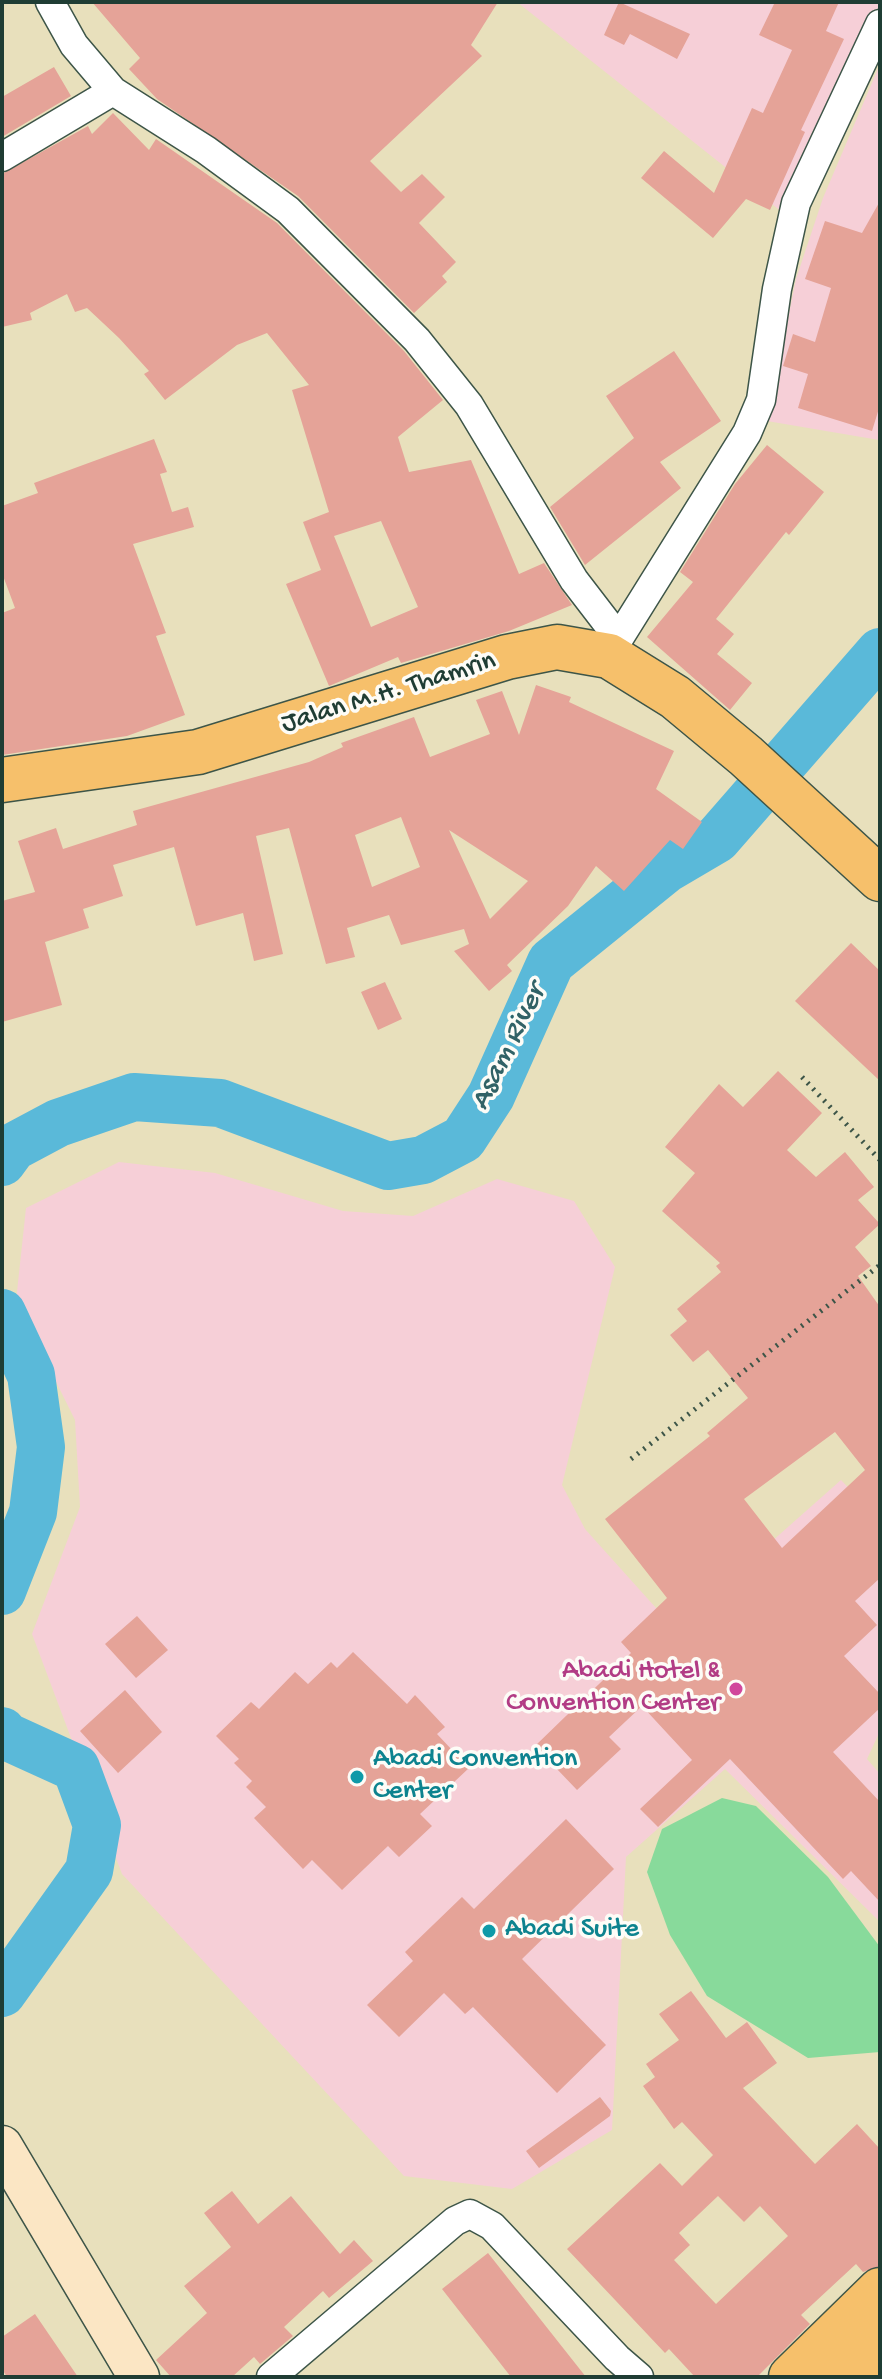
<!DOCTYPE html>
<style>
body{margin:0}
#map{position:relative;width:882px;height:2379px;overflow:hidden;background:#e8e0bc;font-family:"Gochi Hand",sans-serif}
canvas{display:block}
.frame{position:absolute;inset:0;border:4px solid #1f3d34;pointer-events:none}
</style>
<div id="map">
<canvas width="882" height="2379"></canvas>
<div class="frame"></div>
</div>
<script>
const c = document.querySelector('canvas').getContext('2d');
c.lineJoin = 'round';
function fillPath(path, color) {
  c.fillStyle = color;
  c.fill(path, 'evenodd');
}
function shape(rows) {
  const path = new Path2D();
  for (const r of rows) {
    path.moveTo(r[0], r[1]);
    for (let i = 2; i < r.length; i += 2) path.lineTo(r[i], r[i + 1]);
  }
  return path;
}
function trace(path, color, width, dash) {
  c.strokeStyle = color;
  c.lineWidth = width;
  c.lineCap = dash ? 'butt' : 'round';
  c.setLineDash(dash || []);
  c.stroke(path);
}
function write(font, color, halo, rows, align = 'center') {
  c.font = font + ' "Gochi Hand",sans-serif';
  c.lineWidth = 7;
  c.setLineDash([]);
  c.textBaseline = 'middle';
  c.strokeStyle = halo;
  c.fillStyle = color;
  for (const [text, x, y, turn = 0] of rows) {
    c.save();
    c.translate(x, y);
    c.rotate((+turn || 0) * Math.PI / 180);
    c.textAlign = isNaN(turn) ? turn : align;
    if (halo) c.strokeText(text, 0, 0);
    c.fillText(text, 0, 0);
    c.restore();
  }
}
const built = shape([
 [517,2,880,2,880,12,792,220],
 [880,64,880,437,879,440,767,421,796,279,823,198],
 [119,1162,215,1173,343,1211,413,1216,497,1179,574,1201,615,1267,562,1485,585,1529,674,1628,841,1480,880,1521,880,1731,867,1759,880,1774,880,1922,725,1769,626,1857,612,2130,512,2189,404,2176,122,1874,32,1634,80,1507,75,1420,16,1301,26,1208]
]);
const green = shape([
 [722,1798,756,1806,828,1877,880,1947,880,2052,808,2058,707,1996,670,1935,647,1872,662,1829]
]);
const river = shape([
 [2,1162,13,1147,58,1123,134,1097,220,1103,388,1166,423,1160,463,1139,491,1096,551,962,666,869,717,839,880,652],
 [2,1313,31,1375,41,1447,33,1512,2,1591],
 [2,1731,6,1736,76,1768,97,1825,89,1871,2,1993]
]);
const building = shape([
 [92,2,498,2,471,45,482,56,370,161,401,192,422,174,445,197,419,223,456,262,442,276,447,282,414,313,298,196,157,99,129,69,140,58],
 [619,2,690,34,677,59,630,34,624,45,604,35],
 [775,2,839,2,826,31,844,39,801,130,805,132,770,210,746,199,713,238,641,178,664,151,714,193,752,108,763,113,792,50,759,35],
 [54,67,71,96,2,137,2,97],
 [113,113,149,150,156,139,277,223,404,351,443,400,398,437,409,472,471,460,519,574,544,563,572,605,509,631,401,663,398,657,329,686,286,584,321,570,303,522,329,512,292,390,309,385,267,333,237,345,165,400,144,374,149,371,119,338,87,308,75,312,67,294,30,313,32,320,2,327,2,174,88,126,92,134],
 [381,521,418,607,371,627,334,536],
 [880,201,880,405,872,431,798,408,808,374,783,366,793,334,815,342,831,288,805,279,825,221,862,233],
 [674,351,721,421,660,462,681,488,585,565,550,507,634,438,606,396],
 [154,439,167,472,160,474,172,512,188,507,194,527,133,544,166,633,156,636,185,715,127,736,2,755,2,613,15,608,2,573,2,506,38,493,34,483],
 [767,445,824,492,789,535,786,532,716,619,734,634,717,654,752,683,730,710,647,637,693,582,680,572,735,484],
 [536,685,571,697,569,702,674,751,656,789,702,822,683,849,670,840,624,891,596,866,568,906,507,965,512,971,489,991,454,951,469,944,464,929,401,945,389,915,347,928,355,957,326,964,289,828,256,836,283,954,254,961,243,913,196,926,174,847,113,865,123,896,83,909,89,928,45,942,62,1005,2,1022,2,901,35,892,18,841,56,828,63,849,137,825,133,811,309,762,343,747,341,743,414,717,430,757,490,734,476,700,502,691,519,735],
 [401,817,420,867,372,887,355,835],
 [449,830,528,881,490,919],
 [851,943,880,971,880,1081,795,1001],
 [385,982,402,1019,378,1030,361,992],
 [778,1071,822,1113,787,1150,816,1177,845,1152,874,1187,858,1200,880,1224,855,1247,871,1266,858,1276,880,1307,880,1578,855,1601,877,1625,844,1656,880,1694,880,1708,833,1752,880,1802,880,1902,851,1871,843,1879,730,1759,658,1827,640,1809,692,1760,642,1706,609,1737,621,1749,577,1790,535,1746,631,1653,621,1642,667,1598,605,1519,710,1436,707,1433,748,1398,708,1350,693,1362,670,1335,687,1321,677,1309,721,1272,716,1266,720,1263,662,1211,695,1173,665,1147,719,1084,743,1107],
 [835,1432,865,1470,782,1548,744,1499],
 [137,1616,168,1650,136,1678,105,1644],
 [353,1652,407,1704,415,1695,445,1727,437,1734,469,1768,420,1814,432,1826,399,1857,388,1846,342,1890,312,1860,303,1869,254,1818,266,1807,246,1787,252,1781,234,1763,239,1759,216,1736,251,1702,259,1709,295,1672,308,1684,331,1662,337,1668],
 [125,1690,162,1732,118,1773,80,1731],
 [566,1819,614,1869,522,1959,606,2045,557,2093,473,2007,465,2014,444,1993,399,2037,367,2005,413,1961,405,1952,462,1897,474,1909],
 [691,1991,726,2038,747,2022,777,2063,743,2088,815,2164,857,2124,880,2149,880,2266,863,2272,856,2264,801,2315,810,2324,757,2377,695,2377,669,2349,665,2353,567,2249,660,2163,682,2186,713,2155,682,2122,674,2129,643,2086,655,2077,646,2064,679,2040,659,2014],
 [718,2196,744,2222,760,2206,788,2236,716,2304,674,2260,690,2245,679,2233],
 [600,2097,611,2111,610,2116,539,2168,526,2151],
 [232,2191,258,2224,291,2196,340,2254,354,2240,373,2261,329,2298,323,2291,284,2327,293,2336,260,2364,254,2357,232,2377,171,2377,156,2360,207,2313,184,2286,231,2247,204,2213],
 [488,2253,586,2377,511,2377,442,2289],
 [35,2314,78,2377,7,2377,2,2369,2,2337]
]);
const path = shape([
 [802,1077,880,1160],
 [631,1459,880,1265]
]);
const street = shape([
 [50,2,74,45,113,91,206,150,288,210,417,340,469,405,574,580,617,636],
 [2,157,113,91],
 [611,651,747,433,761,400,777,289,796,203,880,24],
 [271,2377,455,2221,470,2214,492,2226,617,2358,639,2377]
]);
const secondary = shape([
 [2,2146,139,2377]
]);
const highway = shape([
 [2,780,198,752,507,657,557,647,609,656,675,697,746,756,880,879],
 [791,2377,880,2290],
 [845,2377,880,2343]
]);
const markers = [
 [736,1689,8,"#d1479c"],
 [357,1777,8,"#0f9aa8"],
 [489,1931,8,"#0f9aa8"]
];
const streetNames = [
 ["Jalan M.H. Thamrin",389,694,-17]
];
const hotelNames = [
 ["Abadi Hotel &",720,1673],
 ["Convention Center",720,1705]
];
const cultureNames = [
 ["Abadi Convention",373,1761],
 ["Center",373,1793],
 ["Abadi Suite",505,1931]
];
const waterNames = [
 ["Asam River",510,1048,-64]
];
fillPath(built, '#f6cfd7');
fillPath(green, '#88da9b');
trace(river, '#5ab9d9', 48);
fillPath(building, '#e5a398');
trace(street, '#3d5548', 31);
trace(secondary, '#3d5548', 43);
trace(highway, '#3d5548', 47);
trace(path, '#3d5548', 5, [2, 6]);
trace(street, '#fff', 28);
trace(secondary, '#fbe6c4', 40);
trace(highway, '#f6c06b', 44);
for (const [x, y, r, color] of markers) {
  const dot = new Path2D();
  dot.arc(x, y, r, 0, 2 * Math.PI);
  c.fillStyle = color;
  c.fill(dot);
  trace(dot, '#fdfcf7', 3);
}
write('28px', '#1f3d34', '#fdfcf7', streetNames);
write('28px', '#b23c85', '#fdfcf7', hotelNames, 'right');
write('28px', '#0d838f', '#fdfcf7', cultureNames, 'left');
write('italic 30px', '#316266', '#fdfcf7', waterNames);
</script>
